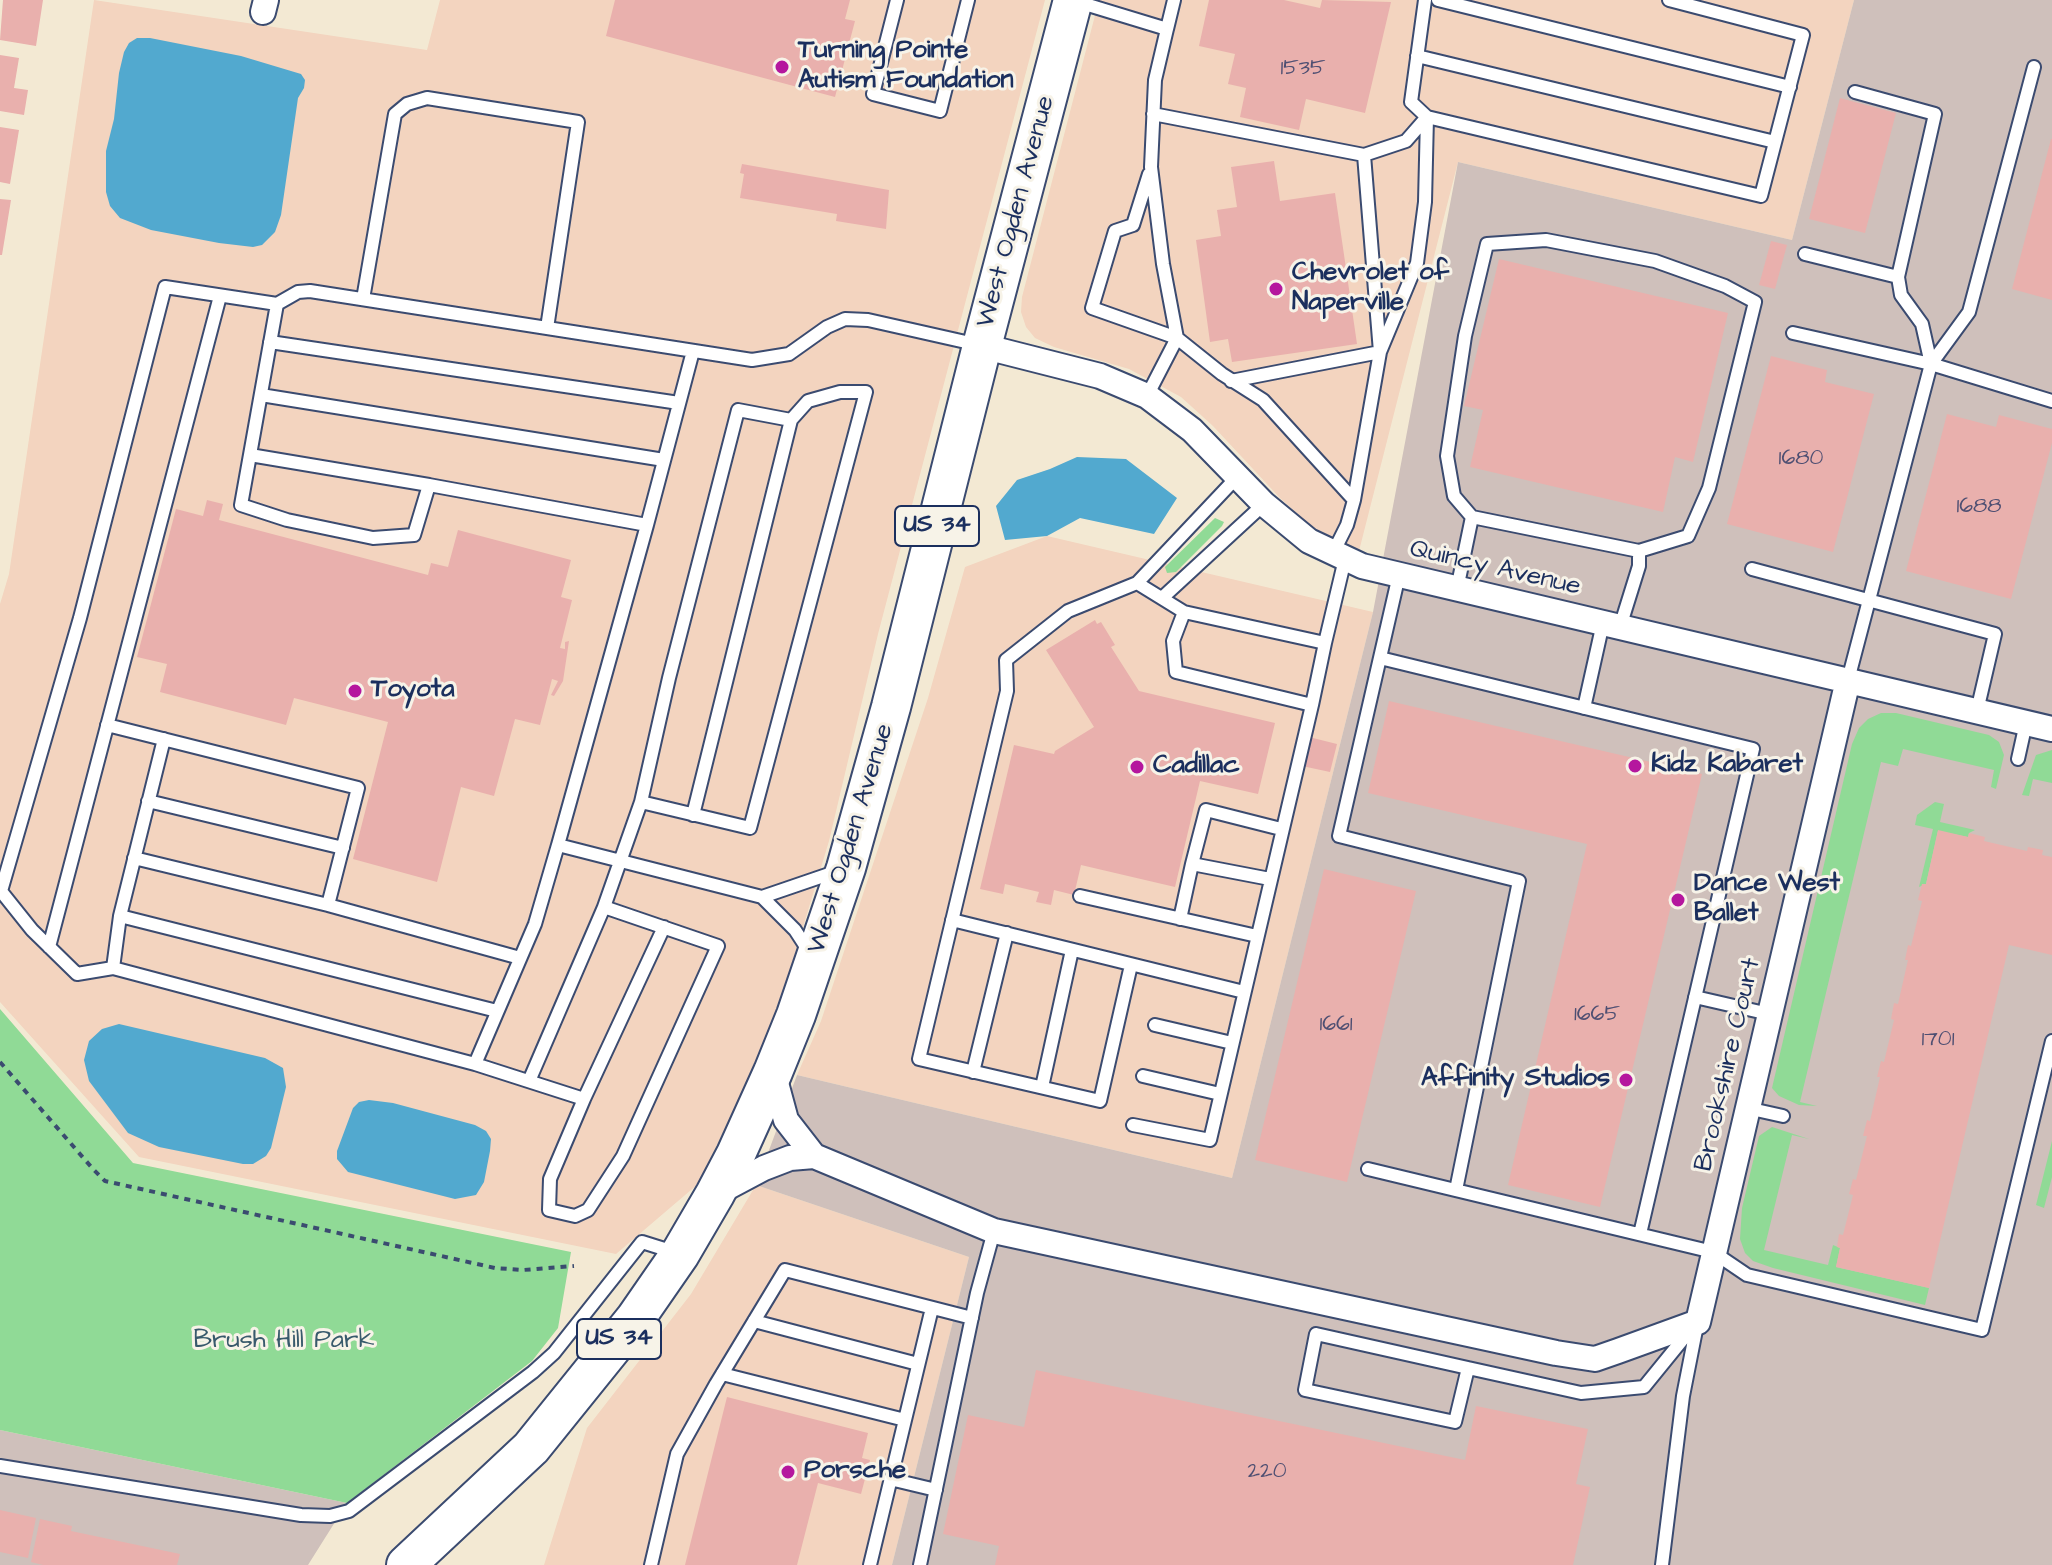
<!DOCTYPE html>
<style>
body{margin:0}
canvas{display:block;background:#f3e9d3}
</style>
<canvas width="2052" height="1565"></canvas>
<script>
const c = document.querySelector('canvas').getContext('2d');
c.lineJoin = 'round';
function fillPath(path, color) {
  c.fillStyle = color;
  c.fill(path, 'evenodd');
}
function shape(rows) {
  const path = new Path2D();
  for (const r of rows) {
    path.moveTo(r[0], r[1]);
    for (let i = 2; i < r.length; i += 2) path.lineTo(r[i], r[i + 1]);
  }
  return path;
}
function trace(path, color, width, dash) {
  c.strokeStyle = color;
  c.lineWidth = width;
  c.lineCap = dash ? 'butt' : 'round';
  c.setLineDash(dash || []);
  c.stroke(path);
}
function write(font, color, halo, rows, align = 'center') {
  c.font = font + ' "Architects Daughter",sans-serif';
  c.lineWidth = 6;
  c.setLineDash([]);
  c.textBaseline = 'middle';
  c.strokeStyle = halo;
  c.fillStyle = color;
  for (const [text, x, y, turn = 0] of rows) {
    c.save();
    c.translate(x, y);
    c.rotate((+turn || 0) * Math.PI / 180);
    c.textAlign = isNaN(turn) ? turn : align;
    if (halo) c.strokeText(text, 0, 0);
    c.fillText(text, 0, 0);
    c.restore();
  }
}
const built = shape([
 [94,0,427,50,440,0,1045,0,878,634,829,841,790,970,757,1062,698,1184,616,1254,139,1157,0,1002,0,604,9,574],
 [1099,0,1854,0,1792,240,1458,162,1359,551,1311,526,1280,498,1213,426,1181,397,1129,369,1054,347,1035,338,1026,327,1021,312,1022,297],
 [1047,536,1373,612,1232,1178,797,1075,821,1021,928,698,965,567],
 [756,1185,969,1257,892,1565,544,1565,587,1428,691,1294]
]);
const industrial = shape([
 [1854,0,2052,0,2052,1565,892,1565,969,1257,756,1185,797,1075,1232,1178,1373,612,1458,162,1792,240],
 [0,1430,347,1503,308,1565,0,1565]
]);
const green = shape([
 [1215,518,1224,522,1222,526,1176,572,1167,573,1165,567],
 [1881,713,1896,713,1989,735,1999,742,2004,755,1996,789,1991,787,1994,770,1903,749,1898,766,1881,762,1800,1102,1817,1106,1799,1105,1779,1096,1772,1088,1852,744,1859,728,1868,719],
 [2052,750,2052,783,2033,779,2029,796,2022,795,2036,755],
 [1935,802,1944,804,1940,822,1975,830,1969,833,1968,837,1938,831,1926,884,1919,887,1933,829,1915,825,1917,815],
 [0,1009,133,1163,571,1252,558,1328,532,1361,347,1503,0,1430],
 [1772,1127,1809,1139,1792,1135,1764,1250,1828,1265,1833,1245,1840,1248,1836,1267,1929,1288,1925,1305,1773,1268,1753,1261,1745,1253,1740,1239,1742,1208,1759,1136],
 [2052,1141,2052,1177,2044,1208,2036,1205]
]);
const water = shape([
 [137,38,150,38,241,56,301,74,305,80,304,88,298,98,281,215,275,232,262,245,253,247,219,243,151,230,120,218,110,206,106,192,106,151,114,119,119,73,124,52,129,43],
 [1077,457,1126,459,1177,498,1154,534,1080,518,1047,536,1005,540,996,506,1017,480,1050,469],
 [119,1024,265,1058,283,1068,286,1087,271,1148,266,1156,253,1164,243,1164,159,1147,128,1133,89,1081,84,1060,89,1041,102,1029],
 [369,1100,393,1103,475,1125,486,1131,491,1139,490,1151,484,1182,476,1195,455,1199,348,1172,337,1159,337,1151,353,1108,359,1102]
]);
const building = shape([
 [3,0,43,0,36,46,0,40],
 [615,0,850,0,845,19,855,21,835,97,606,36],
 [1209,0,1284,0,1320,8,1322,0,1391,2,1365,113,1306,99,1299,130,1240,117,1246,88,1228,84,1235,54,1199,46],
 [0,55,19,58,14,88,28,90,24,115,0,111],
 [1840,98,1896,113,1865,233,1809,219],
 [0,127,19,130,10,184,0,182],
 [2051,139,2052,139,2052,300,2012,289],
 [1274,161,1280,201,1335,193,1357,344,1232,362,1228,339,1210,342,1196,240,1221,236,1217,210,1237,207,1231,167],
 [742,164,889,190,886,229,836,221,837,214,740,198,744,174,740,173],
 [0,199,11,200,2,255,0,255],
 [1771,241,1787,245,1775,289,1759,285],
 [1499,259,1728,313,1693,462,1675,457,1663,512,1470,467,1483,410,1464,406],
 [1771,356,1827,370,1825,382,1874,394,1833,552,1727,524],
 [1947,414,1996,427,1999,415,2052,429,2052,443,2011,599,1906,571],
 [207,500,223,504,219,520,428,575,431,563,448,567,458,530,571,560,561,597,572,600,560,648,565,649,565,642,569,641,563,681,554,696,551,695,558,681,552,679,540,725,515,719,494,796,461,787,437,882,353,859,388,722,294,698,286,725,160,692,167,664,137,657,176,509,203,516],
 [1095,620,1097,624,1101,622,1115,645,1111,647,1139,691,1275,723,1258,794,1200,781,1175,887,1081,865,1074,895,1054,890,1051,905,1036,902,1039,892,1005,884,1003,894,980,889,1014,745,1054,754,1055,751,1094,727,1046,650],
 [1389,701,1702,774,1600,1207,1508,1185,1587,844,1368,793],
 [1309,737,1337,744,1330,772,1302,766],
 [1938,830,1968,837,1969,833,1985,837,1984,841,2027,851,2028,847,2043,850,2042,855,2052,857,2052,955,2009,945,1929,1288,1836,1267,1840,1248,1837,1247,1839,1234,1843,1235,1853,1195,1849,1194,1853,1179,1856,1180,1867,1136,1863,1136,1867,1120,1870,1121,1880,1077,1877,1077,1881,1061,1884,1062,1894,1020,1891,1019,1894,1003,1898,1004,1908,960,1905,960,1908,945,1911,946,1922,901,1918,900,1922,884,1926,884],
 [1324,869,1416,891,1347,1182,1255,1160],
 [1036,1370,1465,1460,1476,1406,1588,1429,1576,1484,1590,1487,1573,1565,995,1565,999,1546,943,1534,968,1415,1024,1427],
 [727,1397,868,1433,862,1458,870,1460,861,1494,818,1483,797,1565,685,1565],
 [0,1510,36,1518,28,1558,0,1552],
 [40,1519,72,1526,71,1531,180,1554,177,1565,43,1565,31,1562]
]);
const path = shape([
 [0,1062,93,1169,105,1181,495,1268,523,1270,574,1266]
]);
const service = shape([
 [897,0,873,94,940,111,968,0],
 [1438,0,1790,87],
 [1075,1,1167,29,1155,80,1151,167,1163,264,1177,338],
 [1167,29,1174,0],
 [1417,56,1775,142],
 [1855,92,1935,114,1898,277,1901,295,1922,324,1931,364],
 [1153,114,1364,155],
 [1149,174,1133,225,1115,231,1092,308,1177,338],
 [1805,254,1898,277],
 [363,299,395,114,407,104,427,98,578,122,547,328],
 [277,304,241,505,287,520,373,538,414,535,429,485,647,525,693,351],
 [1793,333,1931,364,2052,401],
 [270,342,679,403],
 [1231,381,1380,352,1364,155,1406,141,1427,117,1411,102,1425,0],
 [261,395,664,460],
 [1147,396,1177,338,1222,374,1263,400,1354,500,1347,525,1333,553],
 [250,455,429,485],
 [1354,500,1380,352,1417,263,1425,202,1427,117,1761,196,1803,35,1669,0],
 [1472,517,1454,496,1447,456,1465,336,1487,244,1546,240,1655,261,1725,286,1755,302,1709,488,1688,536,1639,551],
 [1752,569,1995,634,1977,711],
 [1399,575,1339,836,1519,881,1456,1190],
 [1137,583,1184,612,1325,643,1345,559],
 [1457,589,1472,517,1639,551,1639,566,1620,627],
 [1162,598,1264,504],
 [1184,612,1173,641,1176,672,1312,705,1325,643],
 [1380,658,1753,749,1640,1234],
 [1848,680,1931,364,1969,312,2034,67],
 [1584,708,1603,623],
 [107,725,358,788,328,905,520,958],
 [2018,759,2026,723],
 [148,801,343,848],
 [693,815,791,420],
 [558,845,647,525],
 [134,858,328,905],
 [1192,864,1206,810,1281,829],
 [0,890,32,930,77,974,113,968,475,1064,535,924,558,845,762,897,795,930,810,953],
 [1,891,80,618,165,287,277,304,298,292,310,291,752,360,789,354,827,327,845,319,868,320,979,345],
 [1080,896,1257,936],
 [762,897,838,871],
 [120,916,164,739],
 [1180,919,1192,864,1270,879],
 [952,920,1244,992],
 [49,947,220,296],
 [1131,965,1100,1101,919,1059,1007,691,1006,660,1068,611,1137,583,1238,476],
 [113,968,120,916,497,1011],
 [1695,997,1769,1014],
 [1155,1025,1232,1043],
 [475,1064,584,1099,550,1179,549,1210,575,1216,588,1210,623,1156,718,946,604,907,641,802,750,828,866,392,840,392,808,401,791,420,738,410,669,678,641,802],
 [973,1072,1007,933],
 [1143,1076,1220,1094],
 [529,1081,604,907],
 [1042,1087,1072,950],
 [584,1099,664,927],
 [1747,1108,1783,1116],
 [1133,1125,1210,1140,1312,705],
 [1368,1169,1713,1252,1747,1275,1982,1330,2052,1041],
 [754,1321,918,1364],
 [1468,1368,1455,1422,1305,1390,1316,1334,1468,1368,1581,1393,1644,1387,1692,1328],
 [722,1374,905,1420],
 [0,1466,301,1515,330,1516,349,1511,533,1372,554,1353,642,1242,677,1253],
 [890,1479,936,1490],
 [651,1565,677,1454,716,1384,785,1270,972,1318],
 [870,1565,932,1308],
 [920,1565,977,1293,994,1231],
 [1662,1565,1683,1396,1697,1325]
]);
const minor = shape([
 [263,12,266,0],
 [982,346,1100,376,1147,396,1192,430,1264,504,1309,541,1362,566,2052,729],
 [773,1072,786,1120,814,1156,994,1231,1556,1353,1595,1359,1618,1351,1698,1322,1848,680],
 [717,1193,764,1168,790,1158,814,1156]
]);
const primary = shape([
 [406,1565,531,1448,635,1319,680,1254,715,1194,736,1154,773,1072,796,1015,846,868,891,707,982,346,1073,0]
]);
const markers = [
 [782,67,8,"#b5179e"],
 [1276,289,8,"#b5179e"],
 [355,691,8,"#b5179e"],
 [1635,766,8,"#b5179e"],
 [1137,767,8,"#b5179e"],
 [1678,900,8,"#b5179e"],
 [1626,1080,8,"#b5179e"],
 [788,1472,8,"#b5179e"]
];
const numberNames = [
 ["1535",1303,69],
 ["1680",1801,459],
 ["1688",1979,507],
 ["1665",1597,1015],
 ["1661",1336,1025],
 ["1701",1938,1040],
 ["220",1267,1472]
];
const shields = [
 [937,526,84],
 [619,1339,84]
];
const shieldNames = [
 ["US 34",937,526],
 ["US 34",619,1339]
];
const poiNames = [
 ["Turning Pointe",798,52],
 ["Autism Foundation",798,82],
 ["Chevrolet of",1292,274],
 ["Naperville",1292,304],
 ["Toyota",371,691],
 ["Kidz Kabaret",1651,766],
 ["Cadillac",1153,767],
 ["Dance West",1694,885],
 ["Ballet",1694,915],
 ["Affinity Studios",1610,1080,"right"],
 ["Porsche",804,1472]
];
const streetNames = [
 ["West Ogden Avenue",1017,212,-75],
 ["Quincy Avenue",1495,569,13],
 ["West Ogden Avenue",852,839,-73],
 ["Brookshire Court",1729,1065,-77]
];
const parkNames = [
 ["Brush Hill Park",284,1342]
];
fillPath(built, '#f3d4bf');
fillPath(industrial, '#cfc0bb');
fillPath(green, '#90da96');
fillPath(water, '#52a9cf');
fillPath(building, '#e9b0ad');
trace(service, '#3b4b70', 16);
trace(minor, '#3b4b70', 28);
trace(primary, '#3b4b70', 42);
trace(path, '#3b4b70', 4, [6, 6]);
trace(service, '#fff', 12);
trace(minor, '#fff', 24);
trace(primary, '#fff', 38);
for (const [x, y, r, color] of markers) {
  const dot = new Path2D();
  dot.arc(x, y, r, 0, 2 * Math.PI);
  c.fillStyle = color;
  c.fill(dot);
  trace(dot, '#f7f3e8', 3);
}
write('22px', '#4e4f72', null, numberNames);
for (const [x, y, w] of shields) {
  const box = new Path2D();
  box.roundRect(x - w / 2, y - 20, w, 40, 6);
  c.fillStyle = '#f7f3e8';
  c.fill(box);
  trace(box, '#1b2f5e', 2);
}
write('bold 24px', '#1b2f5e', null, shieldNames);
write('bold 26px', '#1b2f5e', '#f7f3e8', poiNames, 'left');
write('26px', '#1b2f5e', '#f7f3e8', streetNames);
write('26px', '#385a6c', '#f7f3e8', parkNames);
</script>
